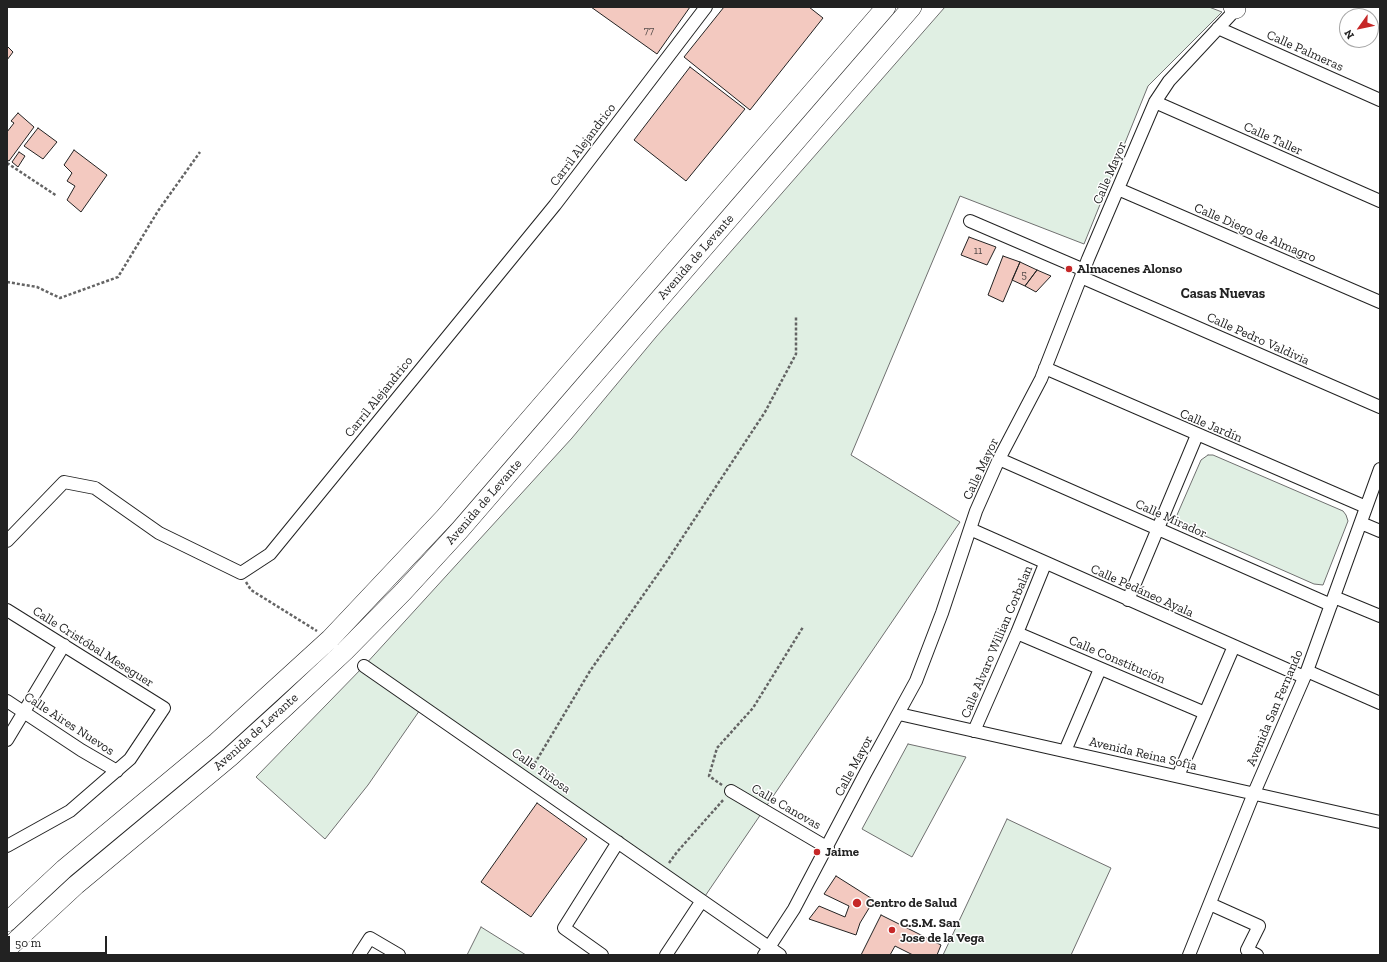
<!DOCTYPE html>
<meta charset="utf-8">
<style>
body{margin:0}
#map{position:relative;width:1387px;height:962px;overflow:hidden;background:#fff;font-family:"Zilla Slab",serif}
canvas{display:block}
.frame{position:absolute;inset:0;border:8px solid #222;pointer-events:none}
.north{position:absolute;left:1339px;top:8px;width:40px;height:40px;box-sizing:border-box;background:#fff;border:1px solid #a7a7a7;border-radius:50%;rotate:237deg;font-size:11px;font-weight:700;line-height:16px;text-align:center;color:#222}
.north::after{content:'';display:block;margin:auto;width:14px;height:18px;background:#c62828;clip-path:polygon(50% 0,100% 100%,50% 72%,0 100%)}
.scale{position:absolute;left:8px;top:936px;width:99px;height:18px;box-sizing:border-box;border:2px solid #222;border-top:0;padding-left:5px;font-size:12px;line-height:14px;white-space:nowrap;color:#222;-webkit-text-stroke:3px #fff;paint-order:stroke}
</style>
<div id="map">
<canvas width="1387" height="962"></canvas>
<div class="frame"></div>
<div class="north">N</div>
<div class="scale">50 m</div>
</div>
<script>
const c = document.querySelector('canvas').getContext('2d');
c.lineJoin = 'round';
function fillPath(path, color) {
  c.fillStyle = color;
  c.fill(path, 'evenodd');
}
function shape(rows) {
  const path = new Path2D();
  for (const r of rows) {
    path.moveTo(r[0], r[1]);
    for (let i = 2; i < r.length; i += 2) path.lineTo(r[i], r[i + 1]);
  }
  return path;
}
function trace(path, color, width, dash) {
  c.strokeStyle = color;
  c.lineWidth = width;
  c.lineCap = dash ? 'butt' : 'round';
  c.setLineDash(dash || []);
  c.stroke(path);
}
function write(font, color, halo, rows, align = 'center') {
  c.font = font + ' "Zilla Slab",serif';
  c.lineWidth = 3;
  c.setLineDash([]);
  c.textBaseline = 'middle';
  c.strokeStyle = halo;
  c.fillStyle = color;
  for (const [text, x, y, turn = 0] of rows) {
    c.save();
    c.translate(x, y);
    c.rotate((+turn || 0) * Math.PI / 180);
    c.textAlign = isNaN(turn) ? turn : align;
    if (halo) c.strokeText(text, 0, 0);
    c.fillText(text, 0, 0);
    c.restore();
  }
}
const green = shape([
 [945,7,1209,7,1222,12,1148,86,1084,244,960,196,851,455,960,522,701,902,422,707,368,785,325,839,256,777,364,666,572,438,656,337,945,7],
 [1208,455,1213,455,1343,511,1346,515,1348,521,1323,585,1314,584,1178,524,1176,520,1177,515,1201,460,1208,455],
 [908,744,966,757,912,857,862,829,908,744],
 [1007,819,1111,868,1071,955,943,955,1007,819],
 [481,927,526,955,467,955,481,927]
]);
const building = shape([
 [591,7,690,7,657,54,591,7],
 [724,7,809,7,823,18,750,110,684,57,724,7],
 [7,46,13,52,7,60,7,46],
 [690,67,745,109,686,181,634,140,690,67],
 [18,113,34,127,9,161,7,160,7,132,14,123,11,121,18,113],
 [38,128,57,142,43,159,24,146,38,128],
 [74,150,107,175,81,212,67,200,75,186,67,181,72,173,64,165,74,150],
 [19,152,25,156,18,167,12,162,19,152],
 [969,237,996,247,987,265,961,255,969,237],
 [1003,256,1020,262,1003,302,988,295,1003,256],
 [1020,262,1037,270,1025,286,1012,280,1020,262],
 [1037,270,1051,276,1036,292,1025,286,1037,270],
 [537,803,587,839,531,917,481,882,537,803],
 [836,876,874,900,860,923,856,935,809,919,819,906,845,917,849,906,824,894,836,876],
 [881,915,941,945,937,955,913,955,895,946,890,955,861,955,881,915]
]);
const path = shape([
 [7,163,57,196],
 [7,282,37,287,60,298,118,277,158,211,200,152],
 [246,582,251,590,317,631],
 [532,768,590,671,665,564,765,412,796,354,796,316],
 [722,785,709,776,717,748,753,708,803,627],
 [669,863,677,852,724,799]
]);
const street = shape([
 [1218,28,1380,100],
 [1155,102,1380,201],
 [1118,189,1380,302],
 [970,221,1084,270],
 [1081,277,1380,407],
 [1045,368,1366,507],
 [999,459,1331,605],
 [1361,523,1380,531],
 [970,529,1304,677],
 [7,541,64,482,95,488,159,533,241,573,270,554,555,205,706,7],
 [1334,597,1380,616],
 [1128,600,1197,435],
 [7,610,164,708,130,759,70,811,7,846],
 [1017,633,1205,713],
 [364,666,780,955],
 [1307,671,1380,703],
 [7,701,81,750,117,771],
 [899,714,1380,822],
 [974,731,1017,633,1045,564],
 [7,740,64,645],
 [1065,751,1100,669],
 [1178,776,1234,646],
 [731,791,828,848],
 [1210,904,1259,926,1247,950,1257,955],
 [359,955,370,938,399,955],
 [602,955,564,928,618,842],
 [666,955,701,902],
 [764,955,794,909,865,774,916,681,942,613,976,511,999,459,1041,379,1088,259,1155,102,1169,81,1238,7],
 [1189,955,1254,793,1307,671,1380,469]
]);
const primary = shape([
 [1233,7,1236,9],
 [7,922,64,869,217,742,330,639,445,517,886,7],
 [7,949,76,885,230,757,284,708,345,651,403,592,459,531,567,406,912,7]
]);
const markers = [
 [1069,269,4,"#c62828"],
 [817,852,4,"#c62828"],
 [857,903,5,"#c62828"],
 [892,930,4,"#c62828"]
];
const numberNames = [
 ["77",649,31],
 ["11",978,251],
 ["5",1024,275]
];
const streetNames = [
 ["Calle Palmeras",1305,51,24],
 ["Calle Taller",1273,139,24],
 ["Carril Alejandrico",583,145,-53],
 ["Calle Mayor",1110,173,-67],
 ["Calle Diego de Almagro",1255,233,23],
 ["Avenida de Levante",696,257,-49],
 ["Calle Pedro Valdivia",1258,339,24],
 ["Carril Alejandrico",379,397,-51],
 ["Calle Jardín",1211,426,23],
 ["Calle Mayor",981,469,-65],
 ["Avenida de Levante",484,502,-49],
 ["Calle Mirador",1171,519,24],
 ["Calle Pedáneo Ayala",1142,591,24],
 ["Calle Alvaro Willian Corbalan",997,642,-67],
 ["Calle Cristóbal Meseguer",93,647,32],
 ["Calle Constitución",1117,660,23],
 ["Avenida San Fernando",1275,708,-67],
 ["Calle Aires Nuevos",69,724,33],
 ["Avenida de Levante",256,732,-42],
 ["Avenida Reina Sofía",1143,754,13],
 ["Calle Mayor",854,766,-62],
 ["Calle Tiñosa",541,771,35],
 ["Calle Canovas",786,807,30]
];
const poiNames = [
 ["Almacenes Alonso",1077,269],
 ["Jaime",825,852],
 ["Centro de Salud",866,903],
 ["C.S.M. San",900,923],
 ["Jose de la Vega",900,938]
];
const neighbourhoodNames = [
 ["Casas Nuevas",1223,294]
];
fillPath(green, '#e0efe3');
trace(green, '#6f6f6f', 1);
fillPath(building, '#f3c9c0');
trace(building, '#222', 1);
trace(street, '#222', 14);
trace(primary, '#222', 20);
trace(path, '#646464', 2.5, [3, 2]);
trace(street, '#fff', 12);
trace(primary, '#fff', 19);
for (const [x, y, r, color] of markers) {
  const dot = new Path2D();
  dot.arc(x, y, r, 0, 2 * Math.PI);
  c.fillStyle = color;
  c.fill(dot);
  trace(dot, '#fff', 1.5);
}
write('11px', '#564c4a', null, numberNames);
write('13px', '#222', '#fff', streetNames);
write('bold 13px', '#222', '#fff', poiNames, 'left');
write('bold 14px', '#222', '#fff', neighbourhoodNames);
</script>
